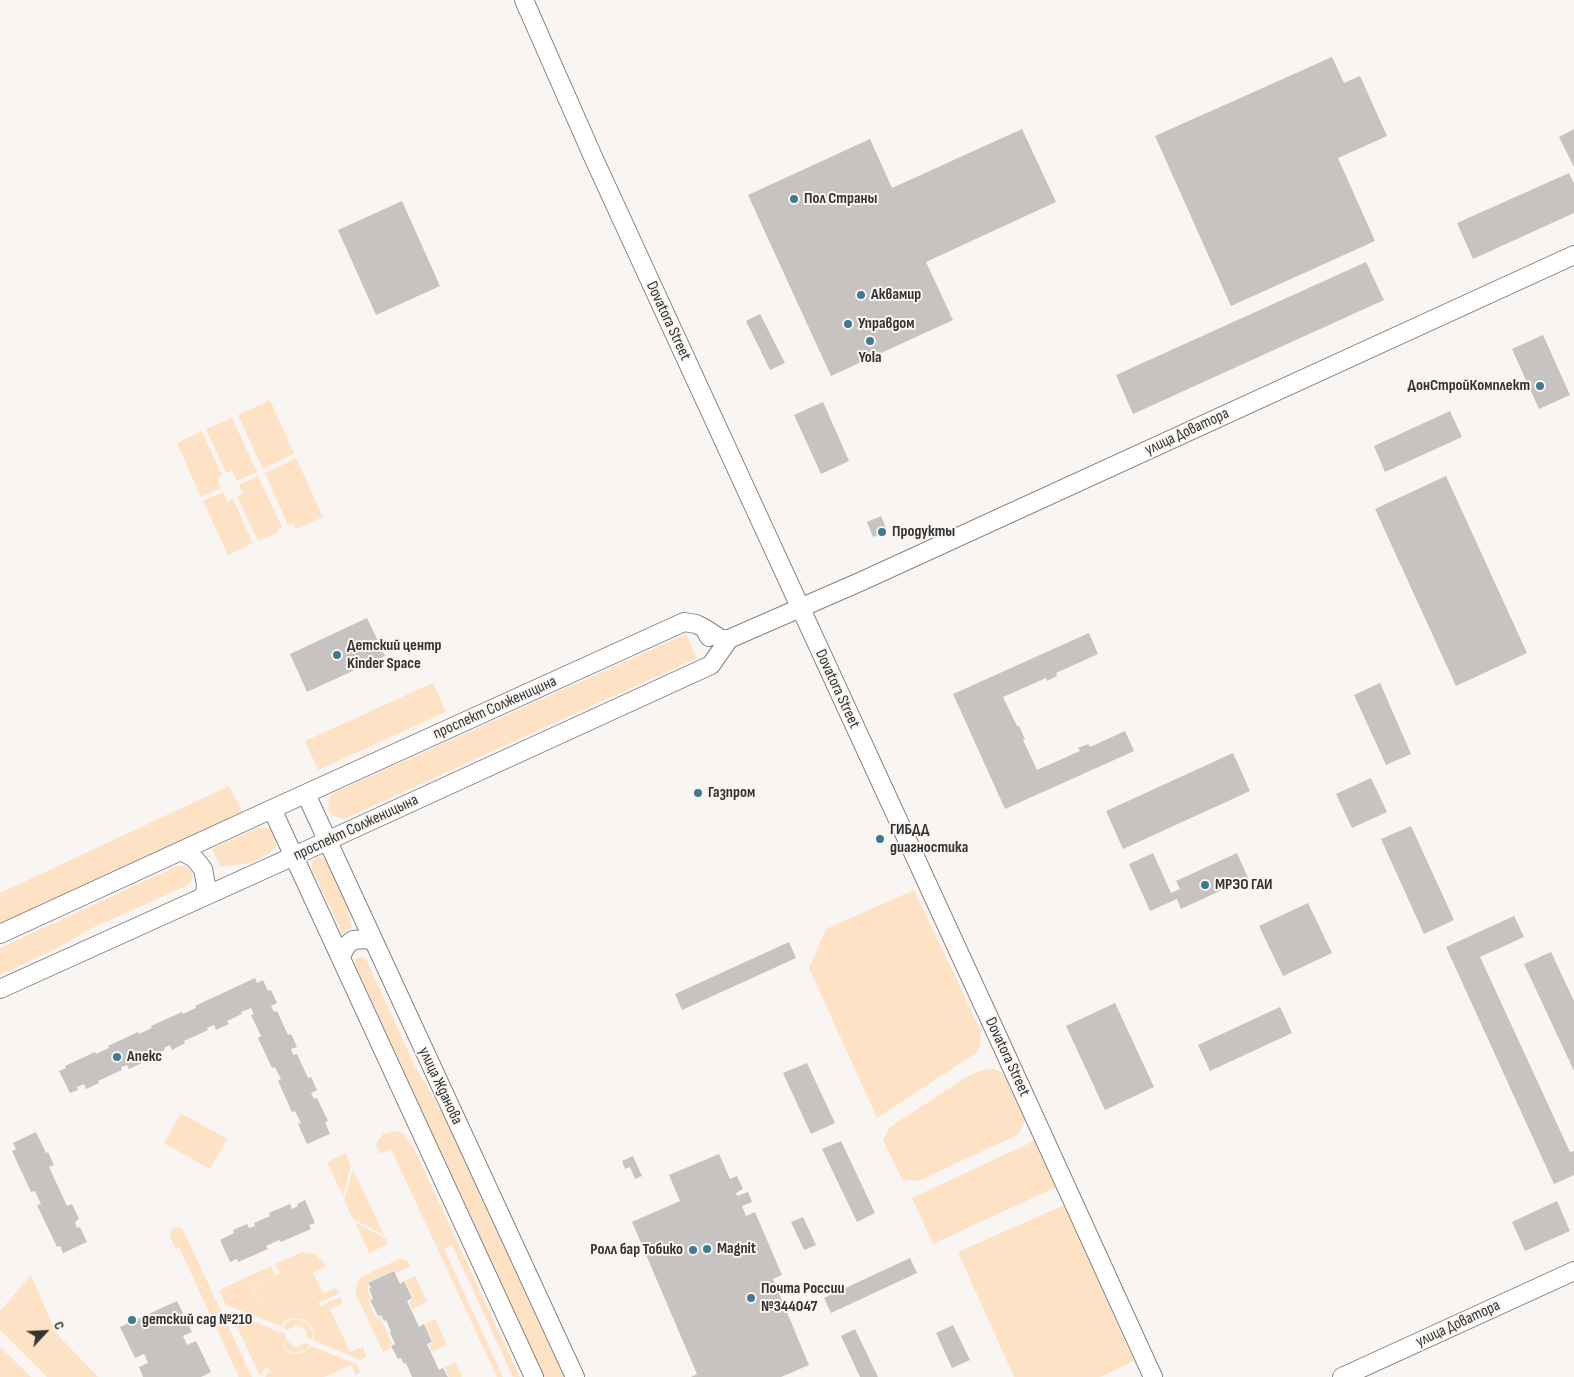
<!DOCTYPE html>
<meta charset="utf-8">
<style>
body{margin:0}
#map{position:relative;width:1574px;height:1377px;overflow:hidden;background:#f8f5f2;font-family:"Sofia Sans Condensed",sans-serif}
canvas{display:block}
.north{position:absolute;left:20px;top:1307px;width:50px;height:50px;-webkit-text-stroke:4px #f8f5f2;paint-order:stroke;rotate:65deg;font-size:14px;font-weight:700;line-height:20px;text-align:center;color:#353433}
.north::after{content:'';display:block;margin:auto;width:18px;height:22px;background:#353433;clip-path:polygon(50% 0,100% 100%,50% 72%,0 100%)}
</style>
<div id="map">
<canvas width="1574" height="1377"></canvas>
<div class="north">С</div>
</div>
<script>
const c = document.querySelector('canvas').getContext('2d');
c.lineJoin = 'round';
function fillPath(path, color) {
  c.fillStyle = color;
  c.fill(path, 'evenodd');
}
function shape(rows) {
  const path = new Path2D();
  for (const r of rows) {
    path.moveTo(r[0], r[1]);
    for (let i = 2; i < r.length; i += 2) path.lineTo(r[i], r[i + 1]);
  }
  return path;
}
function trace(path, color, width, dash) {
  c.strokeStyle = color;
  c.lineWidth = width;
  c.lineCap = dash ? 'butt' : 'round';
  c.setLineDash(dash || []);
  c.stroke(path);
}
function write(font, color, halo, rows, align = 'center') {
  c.font = font + ' "Sofia Sans Condensed",sans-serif';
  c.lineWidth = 4;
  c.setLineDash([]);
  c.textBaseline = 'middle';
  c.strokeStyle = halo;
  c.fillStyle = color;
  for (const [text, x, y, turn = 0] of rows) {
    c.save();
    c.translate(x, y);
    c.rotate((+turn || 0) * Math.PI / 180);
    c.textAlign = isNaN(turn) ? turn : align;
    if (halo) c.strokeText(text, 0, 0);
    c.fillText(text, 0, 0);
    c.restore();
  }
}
const green = shape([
 [270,400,294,454,263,469,238,415],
 [232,418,257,472,237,481,232,471,226,473,206,429],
 [202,431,222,475,217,478,221,488,201,497,177,443],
 [296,458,323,517,296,529,293,523,288,525,265,473],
 [258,476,282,527,278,529,278,532,258,541,237,497,243,494,239,485],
 [223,492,227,502,233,499,253,543,228,555,203,501],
 [686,634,697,658,344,819,331,815,328,808,329,801,332,794],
 [433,683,446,712,318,770,305,741],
 [229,786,244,815,0,927,0,893],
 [257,828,268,828,273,833,276,840,276,847,268,854,249,863,221,867,212,849],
 [318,857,324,858,329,861,345,896,352,928,342,933,312,869,312,863,314,860],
 [177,866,185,866,190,870,193,876,192,880,186,886,88,930,56,949,0,975,0,948],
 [914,890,981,1031,980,1045,976,1053,877,1118,809,968,826,929],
 [361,957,366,959,414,1064,445,1118,564,1377,544,1377,355,964,356,959],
 [993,1068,1003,1073,1025,1120,1019,1134,918,1181,902,1179,883,1140,890,1127,970,1075,983,1070],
 [181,1113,227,1139,210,1169,164,1143],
 [395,1131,403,1133,412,1144,520,1377,513,1377,452,1245,444,1249,503,1377,497,1377,391,1149,380,1154,376,1144,383,1134],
 [1034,1141,1056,1187,933,1244,912,1198],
 [346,1153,351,1166,343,1196,327,1162],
 [353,1169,384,1235,353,1219,344,1200],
 [1064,1205,1134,1361,1100,1377,1014,1377,958,1252],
 [355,1222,386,1239,388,1244,369,1253],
 [174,1227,181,1228,183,1230,252,1377,239,1377,179,1247,176,1249,170,1237,171,1230],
 [302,1252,315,1254,324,1263,326,1266,313,1273,323,1293,336,1288,339,1294,318,1303,320,1306,340,1297,343,1303,330,1309,350,1352,363,1347,366,1357,360,1360,314,1341,314,1334,313,1328,304,1319,291,1318,285,1321,281,1326,226,1305,219,1290,271,1266,275,1275,252,1286,265,1314,253,1286,300,1264,280,1273,275,1264],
 [399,1259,408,1261,410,1266,396,1273,395,1270,367,1283,369,1288,367,1289,371,1298,368,1300,376,1318,380,1316,392,1344,389,1345,391,1349,383,1352,356,1294,357,1283,361,1277],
 [31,1275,56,1333,98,1377,47,1377,0,1330,0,1311],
 [415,1276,427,1302,412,1309,409,1302,413,1299,405,1281],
 [230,1312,279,1332,279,1337,280,1332,286,1334,286,1340,293,1346,298,1347,305,1343,310,1345,306,1350,295,1353,289,1351,281,1343,284,1348,289,1352,295,1354,301,1353,307,1350,311,1346,357,1364,360,1371,356,1376,351,1365,324,1377,265,1377,270,1370,266,1367,260,1376],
 [298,1319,303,1321,308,1324,313,1334,312,1340,307,1338,306,1332,304,1328,299,1326,295,1325,288,1330,282,1328,287,1322,292,1320],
 [435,1319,447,1345,432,1352,429,1345,433,1342,425,1324],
 [0,1347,31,1377,0,1377],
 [455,1362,462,1377,449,1377,444,1367]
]);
const building = shape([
 [1332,57,1344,83,1360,76,1387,136,1338,158,1375,241,1231,306,1155,136],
 [1022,129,1056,202,926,262,953,320,831,376,748,195,870,139,892,188],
 [1574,129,1574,167,1559,137],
 [1569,173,1574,184,1574,213,1473,259,1457,223],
 [402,201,440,286,376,315,338,230],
 [1366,262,1384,300,1133,414,1116,375],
 [760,314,785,363,770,370,746,321],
 [1543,335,1570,395,1539,409,1512,349],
 [823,402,849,461,821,474,794,415],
 [1450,411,1462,437,1385,472,1374,446],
 [1446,476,1527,653,1456,686,1375,509],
 [881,516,887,530,873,537,867,522],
 [367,618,385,656,307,692,290,654],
 [1089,633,1098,654,1056,673,1057,676,1047,681,1046,678,1003,697,1017,726,1019,726,1025,739,1023,740,1037,770,1080,751,1078,748,1088,744,1090,747,1125,731,1134,751,1005,809,953,694],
 [1380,683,1411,754,1386,765,1354,695],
 [1233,753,1250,791,1123,849,1106,811],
 [1371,778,1387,812,1352,828,1336,794],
 [1411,826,1454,920,1424,934,1381,839],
 [1153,853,1171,893,1180,889,1176,881,1237,853,1248,878,1181,909,1177,899,1150,911,1129,864],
 [1308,903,1332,953,1283,976,1259,926],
 [1514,916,1524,937,1480,957,1570,1152,1574,1151,1574,1175,1554,1184,1446,947],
 [789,942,796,958,682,1010,675,994],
 [1551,952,1574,1001,1574,1071,1524,964],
 [255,978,257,983,263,980,268,991,271,990,277,1003,271,1006,274,1012,277,1011,288,1035,291,1034,297,1047,291,1049,293,1055,297,1054,308,1078,311,1077,317,1090,311,1093,314,1099,317,1098,328,1121,325,1122,330,1134,307,1144,298,1124,301,1123,295,1111,292,1112,278,1081,281,1079,275,1067,272,1068,258,1038,261,1036,251,1015,254,1014,251,1008,241,1012,242,1014,227,1021,229,1024,216,1030,214,1025,207,1028,208,1030,184,1041,185,1043,172,1050,170,1045,164,1048,165,1050,141,1061,142,1063,129,1069,127,1065,121,1067,122,1070,98,1081,99,1083,86,1089,84,1084,77,1087,78,1090,70,1093,59,1071,66,1068,65,1066,95,1052,96,1054,109,1048,108,1046,138,1032,139,1034,152,1028,151,1026,182,1012,183,1014,196,1008,195,1006],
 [1115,1003,1154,1087,1105,1110,1066,1026],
 [1280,1007,1292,1033,1210,1071,1198,1045],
 [807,1063,835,1123,811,1134,783,1073],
 [36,1132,46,1153,48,1152,54,1165,49,1167,67,1206,72,1204,79,1219,75,1222,77,1228,80,1227,87,1242,63,1253,60,1246,57,1247,37,1205,41,1204,35,1191,31,1192,12,1151,16,1149,13,1143],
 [841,1141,875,1213,857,1222,822,1149],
 [719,1154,730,1179,737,1176,743,1189,736,1193,737,1196,748,1192,752,1202,742,1206,746,1216,755,1212,782,1275,773,1279,809,1365,781,1377,691,1377,697,1374,632,1222,680,1201,669,1175],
 [633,1156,642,1176,635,1179,630,1167,625,1169,622,1161],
 [305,1200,315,1223,309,1225,311,1229,281,1242,279,1240,266,1246,268,1249,238,1262,237,1259,230,1262,220,1240,234,1233,233,1230,247,1224,249,1228,255,1226,254,1223,270,1216,269,1213,290,1204,292,1209,298,1206,297,1204],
 [1557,1201,1570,1231,1525,1251,1512,1222],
 [803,1217,816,1245,804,1250,791,1222],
 [910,1258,917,1273,831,1313,824,1298],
 [394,1271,400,1284,404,1281,412,1298,407,1301,419,1327,424,1324,432,1342,427,1344,439,1370,443,1368,448,1377,412,1377,406,1363,404,1364,401,1358,398,1359,391,1346,395,1344,390,1333,391,1332,386,1320,384,1321,381,1315,378,1316,370,1300,373,1299,369,1289,371,1288,368,1283],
 [177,1301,192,1332,183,1336,187,1345,196,1341,211,1372,201,1377,143,1377,139,1367,148,1363,144,1354,135,1358,120,1327],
 [953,1325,970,1360,952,1368,936,1333],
 [855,1329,878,1377,860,1377,841,1336]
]);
const minor = shape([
 [524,0,594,159,997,1035,1153,1377],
 [704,628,721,639,729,639,862,581,1574,255],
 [306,794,575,1377],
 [272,809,534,1377],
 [181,851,194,858,203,869,206,885,205,893,202,897],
 [0,934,272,809,684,622,696,624,704,628,709,637],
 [341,956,347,945,353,940,367,939,374,942],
 [0,989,294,856,711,665,729,639],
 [1342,1377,1574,1271]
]);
const markers = [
 [794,199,5,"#3e7b91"],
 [861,295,5,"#3e7b91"],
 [848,324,5,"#3e7b91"],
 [870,341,5,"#3e7b91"],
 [1540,386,5,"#3e7b91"],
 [882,532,5,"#3e7b91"],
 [337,655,5,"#3e7b91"],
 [698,793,5,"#3e7b91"],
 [880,839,5,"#3e7b91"],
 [1205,885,5,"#3e7b91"],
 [117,1057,5,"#3e7b91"],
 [707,1249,5,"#3e7b91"],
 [693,1250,5,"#3e7b91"],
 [751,1298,5,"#3e7b91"],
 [132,1320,5,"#3e7b91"]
];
const poiNames = [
 ["Пол Страны",804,199],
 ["Аквамир",871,295],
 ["Управдом",858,324],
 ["Yola",870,358,"center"],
 ["ДонСтройКомплект",1530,386,"right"],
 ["Продукты",892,532],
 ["Детский центр",347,646],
 ["Kinder Space",347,664],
 ["Газпром",708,793],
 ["ГИБДД",890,830],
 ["диагностика",890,848],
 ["МРЭО ГАИ",1215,885],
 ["Апекс",127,1057],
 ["Magnit",717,1249],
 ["Ролл бар Тобико",683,1250,"right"],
 ["Почта России",761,1289],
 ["№344047",761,1307],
 ["детский сад №210",142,1320]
];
const streetNames = [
 ["Dovatora Street",668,321,65],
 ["улица Доватора",1187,432,-25],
 ["Dovatora Street",837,689,65],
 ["проспект Солженицина",495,708,-24],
 ["проспект Солженицына",356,828,-25],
 ["Dovatora Street",1007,1057,65],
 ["улица Жданова",440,1086,65],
 ["улица Доватора",1458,1324,-25]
];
fillPath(green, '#fee2c6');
fillPath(building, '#c6c3c0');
trace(minor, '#868380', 20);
trace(minor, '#fff', 18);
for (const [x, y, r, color] of markers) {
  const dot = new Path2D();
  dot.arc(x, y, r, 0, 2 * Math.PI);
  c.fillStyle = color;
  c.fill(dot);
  trace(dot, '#f8f5f2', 2);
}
write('bold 16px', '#353433', '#f8f5f2', poiNames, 'left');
write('16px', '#353433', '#f8f5f2', streetNames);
</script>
